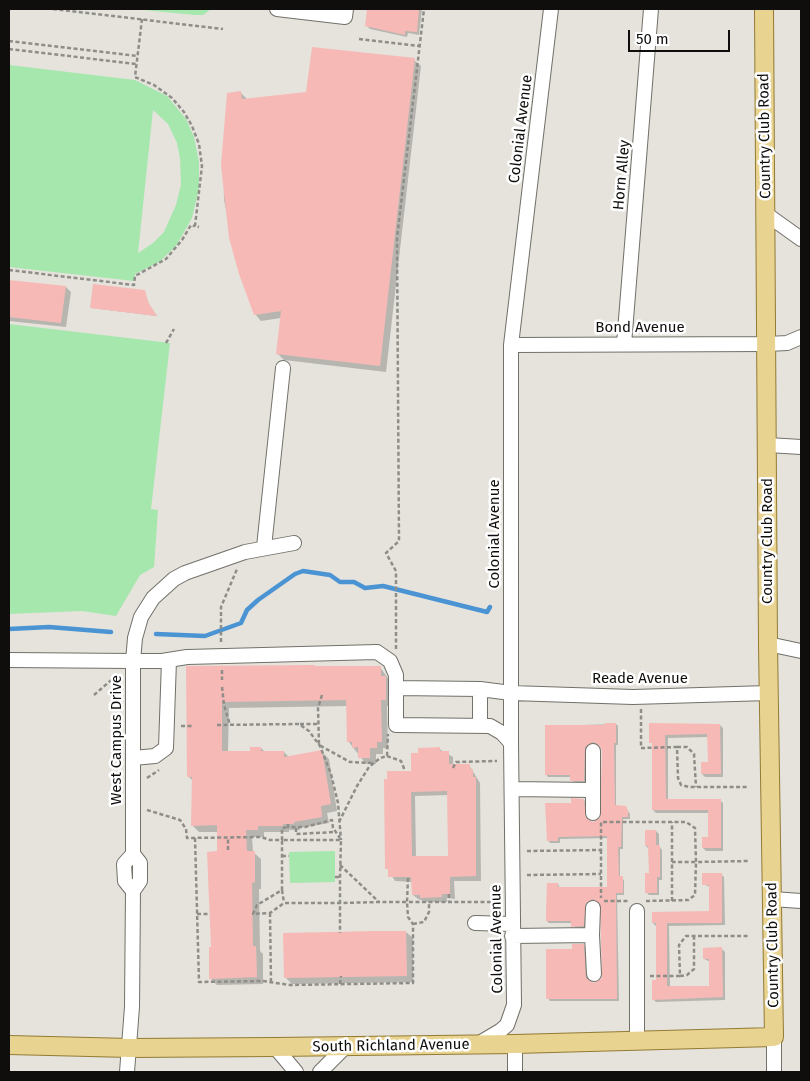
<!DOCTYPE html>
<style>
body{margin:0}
#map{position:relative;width:810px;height:1081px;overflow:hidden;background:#e5e3dc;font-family:"Fira Sans",sans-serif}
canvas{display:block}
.frame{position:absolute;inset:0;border:10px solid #0f0e0c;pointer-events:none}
.scale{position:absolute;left:628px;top:30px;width:102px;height:22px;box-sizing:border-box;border:2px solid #0f0e0c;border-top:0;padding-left:6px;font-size:15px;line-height:18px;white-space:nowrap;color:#0f0e0c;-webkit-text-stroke:4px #fff;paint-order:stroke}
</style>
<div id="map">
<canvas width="810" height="1081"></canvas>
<div class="frame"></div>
<div class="scale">50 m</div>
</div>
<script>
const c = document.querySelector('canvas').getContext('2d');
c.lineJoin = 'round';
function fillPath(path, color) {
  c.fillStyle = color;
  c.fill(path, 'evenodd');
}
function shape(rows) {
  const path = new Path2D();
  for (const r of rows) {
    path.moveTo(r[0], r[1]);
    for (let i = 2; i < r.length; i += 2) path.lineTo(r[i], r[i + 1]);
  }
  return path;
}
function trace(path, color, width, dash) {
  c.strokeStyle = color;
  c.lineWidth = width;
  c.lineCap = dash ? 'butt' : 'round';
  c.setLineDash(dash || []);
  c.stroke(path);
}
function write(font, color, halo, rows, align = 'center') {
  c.font = font + ' "Fira Sans",sans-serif';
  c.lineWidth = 5;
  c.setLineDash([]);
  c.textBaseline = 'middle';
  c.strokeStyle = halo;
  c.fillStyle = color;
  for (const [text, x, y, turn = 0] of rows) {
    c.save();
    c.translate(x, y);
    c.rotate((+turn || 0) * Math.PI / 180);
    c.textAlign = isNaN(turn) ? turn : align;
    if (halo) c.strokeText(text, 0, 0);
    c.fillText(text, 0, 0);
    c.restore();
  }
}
const green = shape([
 [133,9,211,9,203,15,195,15],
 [9,65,135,80,167,96,186,119,194,137,199,162,199,188,192,218,176,246,159,262,135,274,134,281,9,267],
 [153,110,168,124,177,143,180,158,181,185,176,205,164,232,153,243,138,253],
 [9,324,170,343,151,509,158,510,154,567,140,575,116,616,82,611,9,614],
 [335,851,335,882,290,883,289,852]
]);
const shadow = shape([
 [369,9,422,9,419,35,408,33,407,37,370,29,367,26],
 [414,60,421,66,386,372,284,360,277,353,281,318,261,321,255,314,237,263,224,200,223,149,241,93,248,100,308,93],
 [9,281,66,287,71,292,66,327,9,321],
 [145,293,149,304,157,316,91,308],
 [188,667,380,667,392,684,392,706,387,706,388,749,383,748,383,754,376,754,376,764,366,764,348,741,348,706,229,708,228,752,251,752,261,748,265,752,284,752,290,758,322,752,329,759,337,811,327,813,329,823,300,828,300,830,289,830,289,832,264,832,264,837,252,837,253,852,261,859,261,889,259,889,260,951,263,954,263,984,217,985,210,978,218,832,199,832,192,825,193,781,189,777],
 [616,724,618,726,618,745,616,745,616,806,625,807,630,814,630,819,623,819,623,849,620,849,620,877,624,880,624,895,617,895,619,1001,550,1001,548,998,573,950,583,945,586,948,588,981,595,984,603,979,600,902,596,901,587,906,586,928,575,928,573,923,549,923,547,921,558,884,560,888,608,888,608,838,560,839,560,843,550,843,548,840,572,804,584,800,586,802,588,820,594,823,602,818,603,751,600,745,595,744,587,749,586,783,574,783,572,777,548,777,546,774,546,726],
 [650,724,720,725,723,728,723,777,705,777,702,774,709,763,709,737,668,738,668,801,720,800,723,803,723,851,706,851,703,848,710,838,710,813,656,813,653,810,653,744,650,742],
 [439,749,453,757,453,765,469,765,480,783,481,881,454,881,455,899,447,898,447,902,426,902,418,899,413,895,413,882,395,881,387,868,412,772],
 [449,795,450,857,416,858,415,796],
 [656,831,659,834,659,846,662,850,662,880,659,880,659,895,649,895,646,892,650,874,649,849,646,846],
 [721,874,724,877,725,925,669,926,670,987,711,987,711,962,704,959,722,949,725,952,725,1000,656,1002,653,999,658,981,656,926,653,923,710,912,710,887,703,884],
 [406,932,413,938,413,982,292,984,286,978]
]);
const stream = shape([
 [9,629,49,627,111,632],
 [156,634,205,636,241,623,247,610,258,600,295,574,303,571,330,575,340,582,354,582,365,588,383,586,487,612,490,607]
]);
const building = shape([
 [367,9,419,9,417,32,405,31,405,35,365,26],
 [312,47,415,58,380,366,276,354,281,311,254,315,239,274,229,238,221,165,227,93,241,91,242,99,306,92],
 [9,280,66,286,61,323,9,317],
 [93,284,145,290,148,302,157,316,90,308],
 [315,665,315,666,381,666,381,676,386,676,386,700,381,700,382,742,377,742,377,748,370,748,370,758,358,758,358,747,352,748,352,742,347,742,346,700,222,702,222,751,250,751,250,747,261,747,261,751,284,751,284,757,322,750,331,804,321,806,322,817,294,822,294,824,283,824,283,826,258,826,258,830,246,830,247,851,255,851,255,882,252,883,253,946,256,946,257,977,209,979,209,947,211,947,207,852,217,851,217,825,191,826,192,777,187,777,186,666],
 [605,723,616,723,616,743,614,743,615,805,626,806,628,811,628,817,622,817,621,847,618,847,619,876,623,876,623,893,616,893,617,999,546,999,546,949,572,949,572,944,584,944,586,978,594,983,602,978,600,904,593,899,586,903,584,926,571,927,571,921,546,921,546,910,547,883,558,883,558,887,607,887,607,836,558,837,558,841,547,841,545,803,571,803,571,798,584,799,586,818,593,822,600,818,602,751,600,746,593,742,585,747,584,781,570,781,570,775,545,775,545,725,605,725],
 [649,723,720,724,721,774,701,774,701,762,708,762,707,734,665,735,666,799,721,799,721,848,702,848,702,837,708,837,708,810,652,810,652,743,649,743],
 [440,747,440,751,449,751,449,764,470,764,470,769,473,769,473,777,476,777,476,876,450,877,450,894,442,894,442,897,420,898,420,895,412,895,411,877,388,877,388,869,385,869,384,779,387,779,387,771,411,771,411,753,418,753,418,748],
 [447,791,448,856,412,856,411,792],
 [645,830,656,830,656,845,660,845,660,877,657,877,657,893,645,893,645,873,649,873,648,846,645,846],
 [702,873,722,873,722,923,667,923,667,986,709,986,709,959,703,959,703,948,722,947,723,997,652,1000,652,980,656,980,656,923,652,923,652,912,709,911,709,885,702,885],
 [375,931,406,931,407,976,284,978,283,933]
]);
const path = shape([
 [53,9,223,29],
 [142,19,135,77,154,85,172,98,184,112,192,126,199,144,202,166,195,226,199,227],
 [359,39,420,46],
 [9,41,137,56],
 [9,49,136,64],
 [9,270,134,285,135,276,166,259,182,240,191,225,194,226],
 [166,343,174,329],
 [221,642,221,607,237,569],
 [396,649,396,571,386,553,399,541,397,238,424,9],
 [222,670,222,680],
 [222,687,224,705,230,725],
 [94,695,117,675],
 [322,695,318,708,319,745,350,762,373,763],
 [641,709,641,748,677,747,678,778,681,785,689,787,749,787],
 [300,724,319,724],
 [217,725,299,724,309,731,320,746,331,774,338,803,341,840],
 [181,726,192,726],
 [677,747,687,747,694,754,696,787],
 [387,756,401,761,405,771],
 [453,768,456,762,497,761],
 [147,778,159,770],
 [147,810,180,820,186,829,187,838,261,837,270,840,282,840,282,828,288,827],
 [339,822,357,786,369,767,380,758,387,756,388,734],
 [288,824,288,827,305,827,332,820,333,828,340,838],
 [296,828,296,834,335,832],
 [195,838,199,982,263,981,290,985,413,983,413,924,408,917,407,902,379,902,340,903,284,903,270,913,253,914,257,905,282,890,282,840,341,840,340,877,340,933],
 [228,850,228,837],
 [601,850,601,898],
 [527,851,601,850,601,822,686,822,695,828,696,862,749,861],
 [282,856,289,856],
 [340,865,379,902],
 [527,875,601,874],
 [335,877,340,877],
 [408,878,407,902,498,902],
 [282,890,284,903],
 [449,894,449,902],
 [604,901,628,901],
 [646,901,688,900,695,895,696,862,672,862],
 [672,901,672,822],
 [270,913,271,982],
 [197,914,210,914],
 [413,924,424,922,429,912,429,903],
 [650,976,680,976,679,945,686,936,750,936],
 [680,976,687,975,694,969,694,936],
 [340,984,341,976]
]);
const minor = shape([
 [277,9,345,17,346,9],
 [766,214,801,239],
 [624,344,651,9],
 [511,345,768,344,787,343,801,337],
 [768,445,801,447],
 [294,543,245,552,185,573,174,579,153,598,141,617,135,638,133,661,162,661,187,657,377,652,390,661,396,675,396,725,490,726,502,733,511,743],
 [264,547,283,368],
 [768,644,801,651],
 [9,660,133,661,133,854,140,863,140,881,133,891,132,1007,127,1072],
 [397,688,480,689,480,726],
 [480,689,511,693,633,697,769,693],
 [133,758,155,756,166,748,169,660],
 [512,789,592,790],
 [593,813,593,751],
 [133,891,125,881,124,864,133,854],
 [772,899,801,901],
 [637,911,637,1041],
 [475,923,512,924],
 [592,935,593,908],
 [512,936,592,935,594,974],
 [478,1044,500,1031,507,1025,514,1005,511,743,511,345,551,9],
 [515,1044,515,1072],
 [275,1047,296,1072],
 [320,1072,346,1046],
 [774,1072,774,1037]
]);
const major = shape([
 [9,1045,130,1048,275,1047,515,1044,774,1037,768,644,764,9]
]);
const streetNames = [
 ["Colonial Avenue",521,129,-83],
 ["Country Club Road",765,136,-91],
 ["Horn Alley",622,175,-85],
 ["Bond Avenue",640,328],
 ["Colonial Avenue",495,534,-90],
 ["Country Club Road",768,541,-90],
 ["Reade Avenue",640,679],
 ["West Campus Drive",117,740,-90],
 ["Colonial Avenue",497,939,-91],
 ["Country Club Road",773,945,-91],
 ["South Richland Avenue",391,1046,-1]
];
fillPath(green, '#a6e7ae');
fillPath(shadow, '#0003');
trace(stream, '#4a94d3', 4.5);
fillPath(building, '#f7b9b6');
trace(minor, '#717069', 16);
trace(major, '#937b33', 20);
trace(path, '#8e8d88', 2.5, [4, 2.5]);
trace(minor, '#fff', 14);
trace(major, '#e9d391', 18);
write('15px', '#0f0e0c', '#fff', streetNames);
</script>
